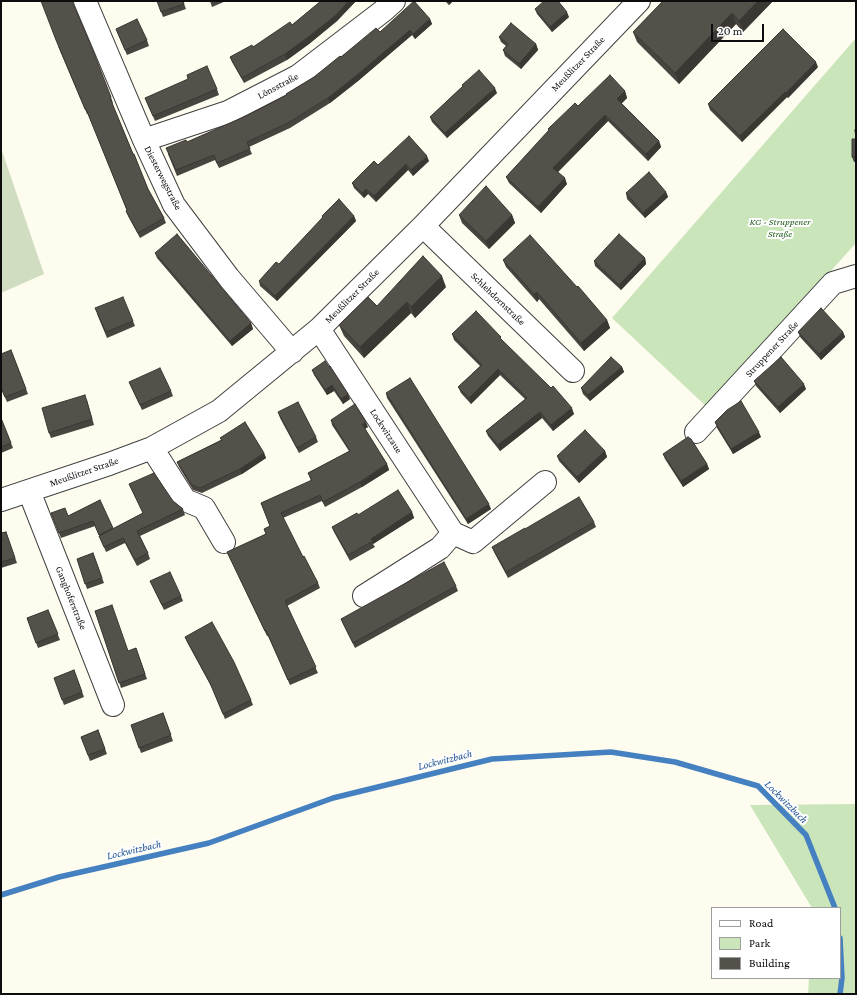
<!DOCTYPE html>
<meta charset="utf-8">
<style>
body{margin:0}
#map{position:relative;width:857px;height:995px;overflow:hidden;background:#fdfcee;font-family:"Crimson Pro",serif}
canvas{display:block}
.frame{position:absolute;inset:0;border:2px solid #0d0d0d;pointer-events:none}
.legend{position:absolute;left:711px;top:907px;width:130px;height:72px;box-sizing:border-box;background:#fff;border:1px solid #9e9e9e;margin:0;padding:5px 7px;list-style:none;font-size:12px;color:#0d0d0d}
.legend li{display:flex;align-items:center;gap:8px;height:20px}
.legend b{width:20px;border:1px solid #9e9e9e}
.scale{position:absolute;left:711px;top:24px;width:53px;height:18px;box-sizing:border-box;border:2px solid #0d0d0d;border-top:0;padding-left:5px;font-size:12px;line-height:14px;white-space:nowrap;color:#0d0d0d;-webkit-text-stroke:3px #fff;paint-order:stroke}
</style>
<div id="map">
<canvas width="857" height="995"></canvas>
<div class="frame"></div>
<ul class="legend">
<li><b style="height:5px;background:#fff"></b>Road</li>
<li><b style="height:11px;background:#cbe5bb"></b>Park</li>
<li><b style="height:11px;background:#54504a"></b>Building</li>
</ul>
<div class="scale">20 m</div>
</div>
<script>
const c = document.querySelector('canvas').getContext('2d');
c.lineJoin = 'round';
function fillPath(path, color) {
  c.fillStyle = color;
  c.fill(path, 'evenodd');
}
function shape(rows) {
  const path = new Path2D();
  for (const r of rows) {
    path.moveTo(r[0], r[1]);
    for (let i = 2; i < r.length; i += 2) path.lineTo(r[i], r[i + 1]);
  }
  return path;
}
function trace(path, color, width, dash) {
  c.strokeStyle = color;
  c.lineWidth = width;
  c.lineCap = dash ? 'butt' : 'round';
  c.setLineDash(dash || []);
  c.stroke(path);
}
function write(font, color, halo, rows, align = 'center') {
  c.font = font + ' "Crimson Pro",serif';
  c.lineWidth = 4;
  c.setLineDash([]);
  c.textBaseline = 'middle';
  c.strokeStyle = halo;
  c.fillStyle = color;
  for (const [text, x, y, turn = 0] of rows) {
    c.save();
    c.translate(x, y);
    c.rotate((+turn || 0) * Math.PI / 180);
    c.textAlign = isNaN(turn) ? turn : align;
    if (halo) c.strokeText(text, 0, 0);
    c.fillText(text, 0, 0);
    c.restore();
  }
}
const green = shape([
 [856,38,856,243,708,408,612,318],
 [856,804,856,994,808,994,809,978,840,978,840,908,812,908,750,805]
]);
const cemetery = shape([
 [1,148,44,274,1,293]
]);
const stream = shape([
 [1,895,59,877,209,843,333,798,492,759,611,752,675,762,758,786,806,835,835,908],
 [840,938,842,978,840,994]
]);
const minor = shape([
 [85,1,144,140,174,205,229,278,292,352],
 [144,140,228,112,298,76,383,11,394,1],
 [423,226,573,371],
 [319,329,453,533,473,542,545,482],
 [696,432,833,283,856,276],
 [152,448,185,500,204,508,224,542],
 [29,491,113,705],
 [1,500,109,464,152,448,219,411,319,329,423,226,639,1],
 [364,596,440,548,453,533]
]);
const wall = shape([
 [157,1,183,1,186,9,163,17],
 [210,1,226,1,212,7],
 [321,1,356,1,337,21,309,44,287,60,244,83,232,62,230,57,253,47,292,25],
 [445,1,453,1,449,5],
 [663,1,773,1,743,32,736,24,679,84,637,42,633,32],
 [535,9,569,17,552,32,537,14],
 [430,19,432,24,415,39,412,35,358,81,330,103,290,128,249,147,252,154,219,168,215,160,177,176,168,154,287,96,286,94,314,77,341,57,380,32],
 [116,29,147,40,149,46,127,55],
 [499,37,536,44,538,50,521,69,505,56,503,50,506,46,501,42],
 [58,46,111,97,113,103,112,103,148,189,164,218,166,223,140,238,128,216,126,211,127,211,88,114,87,114],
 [818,67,788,98,787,97,742,142,710,110,708,104],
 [462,85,497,93,447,138,432,122,430,117,462,87],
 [217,89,219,95,155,121,145,98],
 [625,91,627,98,621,104,659,141,661,147,648,161,608,121,558,172,567,184,541,213,509,183,506,177,549,131,548,129,578,106],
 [856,130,856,162,854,162,852,157,856,139],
 [429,161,413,176,408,170,376,202,368,194,364,198,354,188,352,183,378,165],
 [666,192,668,197,645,218,627,199,626,193],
 [459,215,512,215,515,223,489,249,462,223],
 [322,216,354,216,356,221,277,301,260,286,259,281,279,264,323,218],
 [155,253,251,323,253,329,232,346,157,258],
 [645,258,646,264,621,290,595,266,594,261],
 [503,260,607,320,610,328,584,351,539,299,537,302,506,267],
 [446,287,415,318,411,313,364,358,344,336,339,325,377,306],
 [97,314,133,321,135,326,107,338],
 [798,332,843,332,845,337,821,360,800,337],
 [452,334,503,341,574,414,553,431,542,418,500,451,488,436,486,431,525,399,500,375,471,404,461,393,458,387,480,366,454,340],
 [11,350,28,394,7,402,1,388],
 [329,367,350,399,343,404,334,391,327,395,314,375,312,370],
 [622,367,624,372,590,401,583,394,581,388],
 [754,381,806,389,780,413,756,386],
 [129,382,171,391,173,396,142,410],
 [386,393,491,509,468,524,387,398],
 [87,400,94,425,51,438,49,433],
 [278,412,316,437,318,442,299,453,280,418],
 [1,418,13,448,1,453],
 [331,420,368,427,365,429,387,464,389,470,362,487,325,507,322,501,283,518,303,557,318,583,320,588,287,606,318,673,290,685,268,636,267,636,227,552,266,534,264,529,270,526,261,503,311,481,308,473,349,451,332,425],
 [715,422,761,437,733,454,717,428],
 [220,438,264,453,266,458,242,474,202,493,193,490,179,467,177,462,221,440],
 [605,451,607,457,579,483,559,461,557,456],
 [663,454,707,464,709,469,683,487,665,459],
 [129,484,173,501,183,509,185,515,140,536,148,553,150,559,137,566,125,543,106,552,95,526,61,538,51,513,68,516,100,500,113,529,143,513],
 [412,512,414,518,373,544,375,547,350,561,334,532,332,527,358,515],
 [594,522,596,527,508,578,494,552,492,547],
 [6,532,17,563,1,568,1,533],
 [93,553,104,583,87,589,77,559],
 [150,581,181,596,183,601,164,610],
 [456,586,458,591,355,648,343,624,341,619],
 [48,610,60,640,38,648,27,618],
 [95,611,128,651,136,648,147,679,121,688],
 [185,637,251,700,253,705,225,719,212,688,187,642],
 [74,670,84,697,64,705,54,678],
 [163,713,173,741,141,753,131,725],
 [98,730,107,754,90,761,81,737]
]);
const shadedWall = shape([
 [349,1,356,1,337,21,309,44,287,60,285,54],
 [448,1,453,1,449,5],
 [758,1,773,1,743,32,739,21],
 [567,12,569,17,552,32,550,27],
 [732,13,736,24,679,84,675,73],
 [430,19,432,24,415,39,413,34],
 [410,30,412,35,358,81,330,103,328,98],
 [536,44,538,50,521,69,519,64],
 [816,62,818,67,788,98,786,93],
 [495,88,497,93,447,138,445,133],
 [625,91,627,98,619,106,617,99],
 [785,92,787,97,742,142,740,136],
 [605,115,608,121,556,174,553,168],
 [659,141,661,147,648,161,646,154],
 [427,156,429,161,413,176,411,170],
 [406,164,408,170,376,202,374,196],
 [565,178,567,184,541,213,538,207],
 [366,189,368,194,364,198,362,193],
 [666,192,668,197,645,218,643,213],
 [512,215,515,223,489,249,486,241],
 [354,216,356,221,277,301,275,296],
 [645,258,646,264,621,290,619,285],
 [442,276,446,287,415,318,411,307],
 [537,292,539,299,537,302,534,294],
 [407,302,411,313,364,358,360,347],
 [607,320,610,328,584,351,581,343],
 [251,323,253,329,232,346,230,341],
 [843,332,845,337,821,360,819,354],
 [622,367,624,372,590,401,588,395],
 [498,369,500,375,471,404,469,398],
 [804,384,806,389,780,413,778,407],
 [332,385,334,391,327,395,325,390],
 [348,394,350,399,343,404,341,399],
 [572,408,574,414,553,431,551,425],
 [540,412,542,418,500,451,498,445],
 [366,422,368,427,364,429,362,424],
 [759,432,761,437,733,454,731,449],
 [605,451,607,457,579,483,577,477],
 [264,453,266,458,242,474,240,469],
 [387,464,389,470,362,487,360,482],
 [707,464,709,469,683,487,681,481],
 [489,504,491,509,468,524,466,519],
 [412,512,414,518,373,544,371,539]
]);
const building = shape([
 [41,1,72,1,93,51,111,97,110,98,133,154,134,154,148,189,164,218,138,233,126,211,127,210,86,109,85,109,56,40,41,1],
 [157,1,183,1,184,4,161,12,157,1],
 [321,1,349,1,335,16,307,38,285,54,242,78,230,57,252,45,253,47,290,22,292,25,321,1],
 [414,1,430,19,413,34,410,30,356,76,328,98,288,123,247,142,250,149,217,163,214,155,176,170,166,148,186,140,187,142,248,115,287,95,286,94,314,77,340,56,341,57,376,28,380,32,414,1],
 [544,1,558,1,567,12,550,27,535,9,544,1],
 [663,1,758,1,739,21,732,13,675,73,633,32,663,1],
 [137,19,147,40,125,50,116,29,137,19],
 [511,23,536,44,519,64,503,50,508,44,499,37,511,23],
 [783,29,816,62,786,93,785,92,740,136,708,104,783,29],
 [207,66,217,89,153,116,145,98,188,79,187,75,207,66],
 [479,70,495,88,445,133,430,117,463,86,462,85,479,70],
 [610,75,625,91,617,99,659,141,646,154,605,115,553,168,565,178,538,207,506,177,549,130,548,129,575,103,578,106,610,75],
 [855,130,856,130,856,157,852,157,852,139,856,139,855,130],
 [409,136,427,156,411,170,406,164,374,196,366,189,362,193,352,183,374,161,378,165,409,136],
 [649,172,666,192,643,213,626,193,649,172],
 [486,186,512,215,486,241,459,215,486,186],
 [339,199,354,216,275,296,259,281,276,262,279,264,323,217,322,216,339,199],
 [177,234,251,323,230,341,155,253,177,234],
 [619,234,645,258,619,285,594,261,619,234],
 [530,235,577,287,578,286,607,320,581,343,537,292,534,294,503,260,530,235],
 [423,256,442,276,411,307,407,302,360,347,339,325,368,297,377,306,423,256],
 [123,297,133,321,106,332,95,308,123,297],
 [821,308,843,332,819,354,798,332,821,308],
 [476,311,501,337,500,338,551,388,553,386,572,408,551,425,540,412,498,445,486,431,527,398,498,369,469,398,458,387,482,365,452,334,476,311],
 [11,350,26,389,5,397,1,388,1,354,11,350],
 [611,357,622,367,588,395,581,388,611,357],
 [781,357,804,384,778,407,754,381,781,357],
 [325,361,329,367,330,366,348,394,341,399,332,385,325,390,312,370,325,361],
 [160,368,171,391,140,405,129,382,160,368],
 [410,378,489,504,466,519,386,393,410,378],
 [85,395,92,419,49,433,42,408,85,395],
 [741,401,759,432,731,449,715,422,727,410,741,401],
 [298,402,316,437,297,448,278,412,298,402],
 [355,404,366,422,362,424,387,464,360,482,323,502,320,495,281,513,303,557,304,556,318,583,285,601,316,667,288,680,266,630,265,631,227,552,266,534,264,529,270,526,261,503,312,480,308,473,350,451,331,420,355,404],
 [1,418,11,443,1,447,1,418],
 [245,422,264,453,240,469,200,488,192,485,177,462,222,440,220,438,245,422],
 [585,430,605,451,577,477,557,456,585,430],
 [688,437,691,439,707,464,681,481,663,454,688,437],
 [154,473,173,501,183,509,137,531,148,553,135,560,123,538,104,547,99,536,143,513,129,484,154,473],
 [398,490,412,512,371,539,373,541,348,555,332,527,357,513,358,515,398,490],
 [579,497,594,522,506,572,492,547,525,528,525,529,579,497],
 [100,500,113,528,99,535,93,521,59,533,51,513,65,508,68,516,100,500],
 [6,532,15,558,1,562,1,533,6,532],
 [93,553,102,578,85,584,77,559,93,553],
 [444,562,456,586,353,643,341,619,444,562],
 [170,572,181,596,162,605,150,581,170,572],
 [112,605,128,651,136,648,145,674,119,683,95,611,112,605],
 [48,610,58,634,36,643,27,618,48,610],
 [212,622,234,662,251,700,223,714,210,683,185,637,212,622],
 [74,670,82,692,62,700,54,678,74,670],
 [163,713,171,735,139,748,131,725,163,713],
 [98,730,105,749,88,755,81,737,98,730]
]);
const streetNames = [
 ["Meußlitzer Straße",578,64,-46],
 ["Lönsstraße",278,86,-28],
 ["Diesterwegstraße",163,178,63],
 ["Meußlitzer Straße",352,296,-45],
 ["Schlehdornstraße",498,299,44],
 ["Struppener Straße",772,349,-47],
 ["Lockwitzaue",386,431,57],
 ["Meußlitzer Straße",84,472,-19],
 ["Ganghoferstraße",71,598,68]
];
const parkNames = [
 ["KG - Struppener",780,222],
 ["Straße",780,234]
];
const waterNames = [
 ["Lockwitzbach",445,760,-14],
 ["Lockwitzbach",786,802,45],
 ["Lockwitzbach",134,850,-13]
];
fillPath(green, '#cbe5bb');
fillPath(cemetery, '#d1ddc1');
trace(stream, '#4580c1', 5.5);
trace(minor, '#404040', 24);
trace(minor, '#fff', 22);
fillPath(wall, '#484540');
fillPath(shadedWall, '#3b3834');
fillPath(building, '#54504a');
trace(building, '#3b3834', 1);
write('10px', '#0d0d0d', '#fff', streetNames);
write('italic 10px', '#285f23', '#fff', parkNames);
write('italic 11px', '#225393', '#fff', waterNames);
</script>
